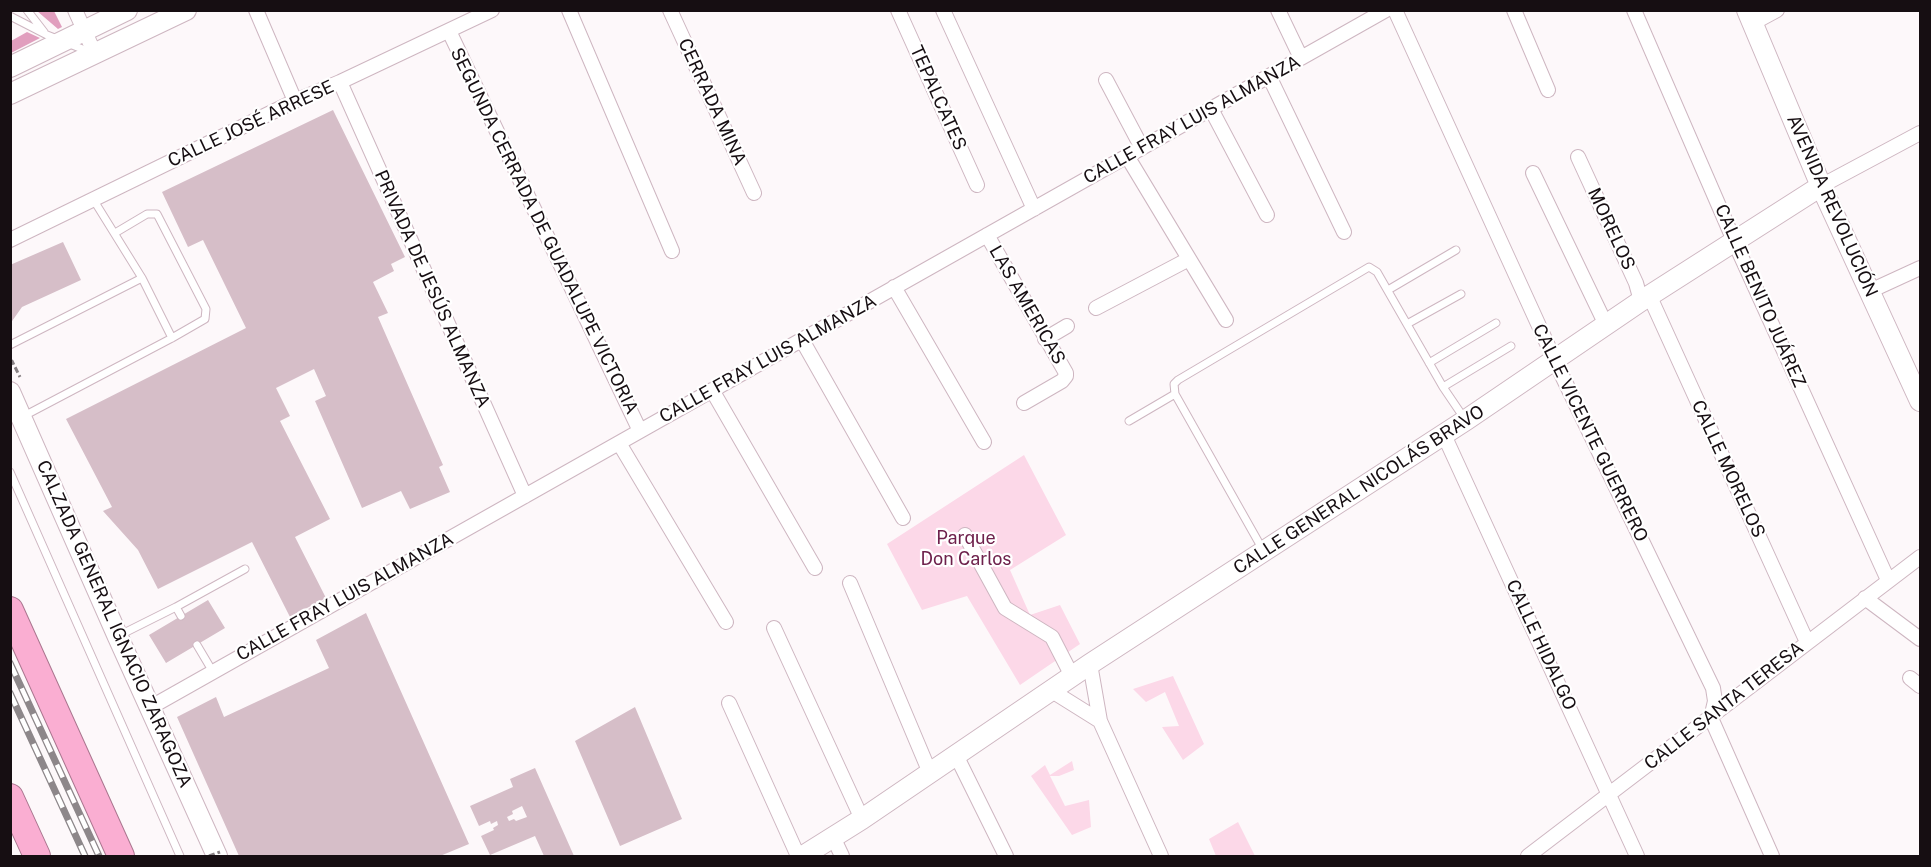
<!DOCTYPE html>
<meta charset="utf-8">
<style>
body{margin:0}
#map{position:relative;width:1931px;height:867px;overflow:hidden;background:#fdf8fa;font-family:"Public Sans",sans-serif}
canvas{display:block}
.frame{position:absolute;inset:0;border:12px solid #160e12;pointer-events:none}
</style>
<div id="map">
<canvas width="1931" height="867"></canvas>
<div class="frame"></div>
</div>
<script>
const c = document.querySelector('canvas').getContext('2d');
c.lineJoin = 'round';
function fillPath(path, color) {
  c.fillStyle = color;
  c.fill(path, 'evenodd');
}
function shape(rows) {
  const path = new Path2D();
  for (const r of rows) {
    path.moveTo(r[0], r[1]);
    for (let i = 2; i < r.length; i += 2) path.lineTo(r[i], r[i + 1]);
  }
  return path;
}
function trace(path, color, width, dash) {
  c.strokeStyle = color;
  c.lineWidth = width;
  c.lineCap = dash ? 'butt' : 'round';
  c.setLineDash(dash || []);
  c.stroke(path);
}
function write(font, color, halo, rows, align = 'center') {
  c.font = font + ' "Public Sans",sans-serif';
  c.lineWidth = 4.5;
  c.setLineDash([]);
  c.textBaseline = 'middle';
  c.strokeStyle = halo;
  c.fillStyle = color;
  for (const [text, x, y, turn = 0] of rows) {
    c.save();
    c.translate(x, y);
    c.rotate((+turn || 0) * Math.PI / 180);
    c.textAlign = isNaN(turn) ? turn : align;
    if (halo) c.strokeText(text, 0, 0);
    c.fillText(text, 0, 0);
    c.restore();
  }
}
const green = shape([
 [1024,455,1066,535,1010,570,1030,615,1060,605,1080,644,1020,685,967,596,922,610,887,544],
 [1173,676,1204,744,1183,760,1162,727,1179,726,1165,692,1146,702,1133,689],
 [1072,761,1074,770,1059,776,1050,776,1065,806,1089,800,1091,827,1072,835,1031,776,1045,765,1050,775],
 [1238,822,1255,856,1216,856,1209,839]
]);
const forest = shape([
 [37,11,54,11,62,27,58,29],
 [27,32,40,38,11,53,11,41]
]);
const building = shape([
 [333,110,405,257,391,264,394,271,373,282,388,313,378,317,443,465,439,467,450,492,410,509,401,491,362,508,315,401,326,396,314,369,276,388,290,416,280,421,330,519,295,537,326,598,290,617,252,542,158,589,138,550,103,511,112,507,66,419,246,328,203,240,188,247,162,192],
 [63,242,81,280,22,307,10,324,10,265],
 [208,600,225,628,166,663,149,635],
 [366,613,469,844,440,856,239,856,177,717,216,697,224,717,329,668,316,640],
 [635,707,682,819,620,846,575,741],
 [535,768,574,856,544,856,535,836,490,855,481,836,494,830,493,828,498,825,497,821,491,824,490,821,479,826,470,806,513,787,510,779],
 [522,806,527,817,516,821,514,819,509,821,507,817,513,814,512,811]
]);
const path = shape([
 [10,361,12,361,20,377]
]);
const lane = shape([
 [27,10,44,32],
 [10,16,47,35,90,52],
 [93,199,142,278,172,338],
 [1388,290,1456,250],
 [1407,324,1461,294],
 [10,345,142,278],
 [1429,363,1496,323],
 [1443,387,1511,346],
 [22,417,172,338,205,319,206,309,157,214,147,214,115,233],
 [1129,421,1175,394],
 [10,472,180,856],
 [1263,550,1175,394,1174,384,1178,380,1369,267,1377,272,1443,387,1464,418],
 [176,607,245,569],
 [120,635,176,607,181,616],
 [197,645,213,672]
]);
const street = shape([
 [75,10,95,54],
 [256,10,295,101],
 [569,10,672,251],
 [670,10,754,193],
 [898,10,977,185],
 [943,10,1034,209],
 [1278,10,1301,58],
 [1395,10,1555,361,1713,688,1715,701,1711,718,1772,856],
 [1514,10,1548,90],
 [1634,10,1735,243,1888,580],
 [1753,23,1777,10],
 [449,31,640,431],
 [1269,76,1344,232],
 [1106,80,1142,148],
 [340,82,525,496],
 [1211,109,1267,215],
 [1127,156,1226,320],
 [1578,157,1636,283,1641,301],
 [1533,173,1606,325],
 [1821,186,1920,133],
 [987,235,1066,373,1066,376,1062,381,1024,403],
 [10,240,295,101,340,82,492,10],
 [894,287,984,442],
 [1870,291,1920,268],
 [1650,297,1807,642],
 [1096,308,1189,259],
 [1045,339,1067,326],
 [802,340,903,518],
 [712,390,815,568],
 [1444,435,1637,856],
 [619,443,726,622],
 [965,535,1005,608,1052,637,1072,676],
 [850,583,930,773],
 [1865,598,1920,639],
 [774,628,862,819],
 [1090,664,1100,721,1161,856],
 [1910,678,1920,686],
 [1052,691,1100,721],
 [729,703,798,856],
 [151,707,1386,10],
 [956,755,1006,856],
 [833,837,842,856],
 [1528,856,1920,557]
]);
const secondary = shape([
 [1747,10,1821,186,1920,401],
 [10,67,127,10],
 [10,94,186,10],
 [10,392,118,637,217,856],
 [803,856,862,819,1090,664,1466,420,1641,301,1821,186]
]);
const highway = shape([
 [10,610,121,856],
 [10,797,37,856]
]);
const rail = shape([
 [10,663,99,856],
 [10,693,85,856]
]);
const pathBridge = shape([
 [209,856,220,852]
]);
const streetNames = [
 ["TEPALCATES",938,98,66],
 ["CERRADA MINA",712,102,65],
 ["CALLE FRAY LUIS ALMANZA",1192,120,-29],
 ["CALLE JOSÉ ARRESE",251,124,-25],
 ["AVENIDA REVOLUCIÓN",1832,206,66],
 ["MORELOS",1611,229,65],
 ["SEGUNDA CERRADA DE GUADALUPE VICTORIA",544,231,64],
 ["PRIVADA DE JESÚS ALMANZA",432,289,66],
 ["CALLE BENITO JUÁREZ",1760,296,66],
 ["LAS AMERICAS",1027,305,60],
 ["CALLE FRAY LUIS ALMANZA",768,359,-29],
 ["CALLE VICENTE GUERRERO",1590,433,64],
 ["CALLE MORELOS",1728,469,65],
 ["CALLE GENERAL NICOLÁS BRAVO",1359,490,-33],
 ["CALLE FRAY LUIS ALMANZA",345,597,-29],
 ["CALZADA GENERAL IGNACIO ZARAGOZA",114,624,66],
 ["CALLE HIDALGO",1541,645,65],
 ["CALLE SANTA TERESA",1724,706,-38]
];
const parkNames = [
 ["Parque",966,538],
 ["Don Carlos",966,559]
];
fillPath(green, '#fcd8e8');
fillPath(forest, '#e19ebe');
fillPath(building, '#d6bec8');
trace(lane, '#ceb6c1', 9);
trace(street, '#ceb6c1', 16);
trace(secondary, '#ceb6c1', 22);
trace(highway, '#aa768f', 28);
trace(path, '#888184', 3, [6, 3]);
trace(lane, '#fff', 7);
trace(street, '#fff', 14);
trace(secondary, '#fff', 20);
trace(highway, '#faaed2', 26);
trace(rail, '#8d878a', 7);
trace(rail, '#fff', 4.5, [14]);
trace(pathBridge, '#888184', 3, [6, 3]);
write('18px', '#160e12', '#fff', streetNames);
write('18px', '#6e214c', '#fff', parkNames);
</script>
